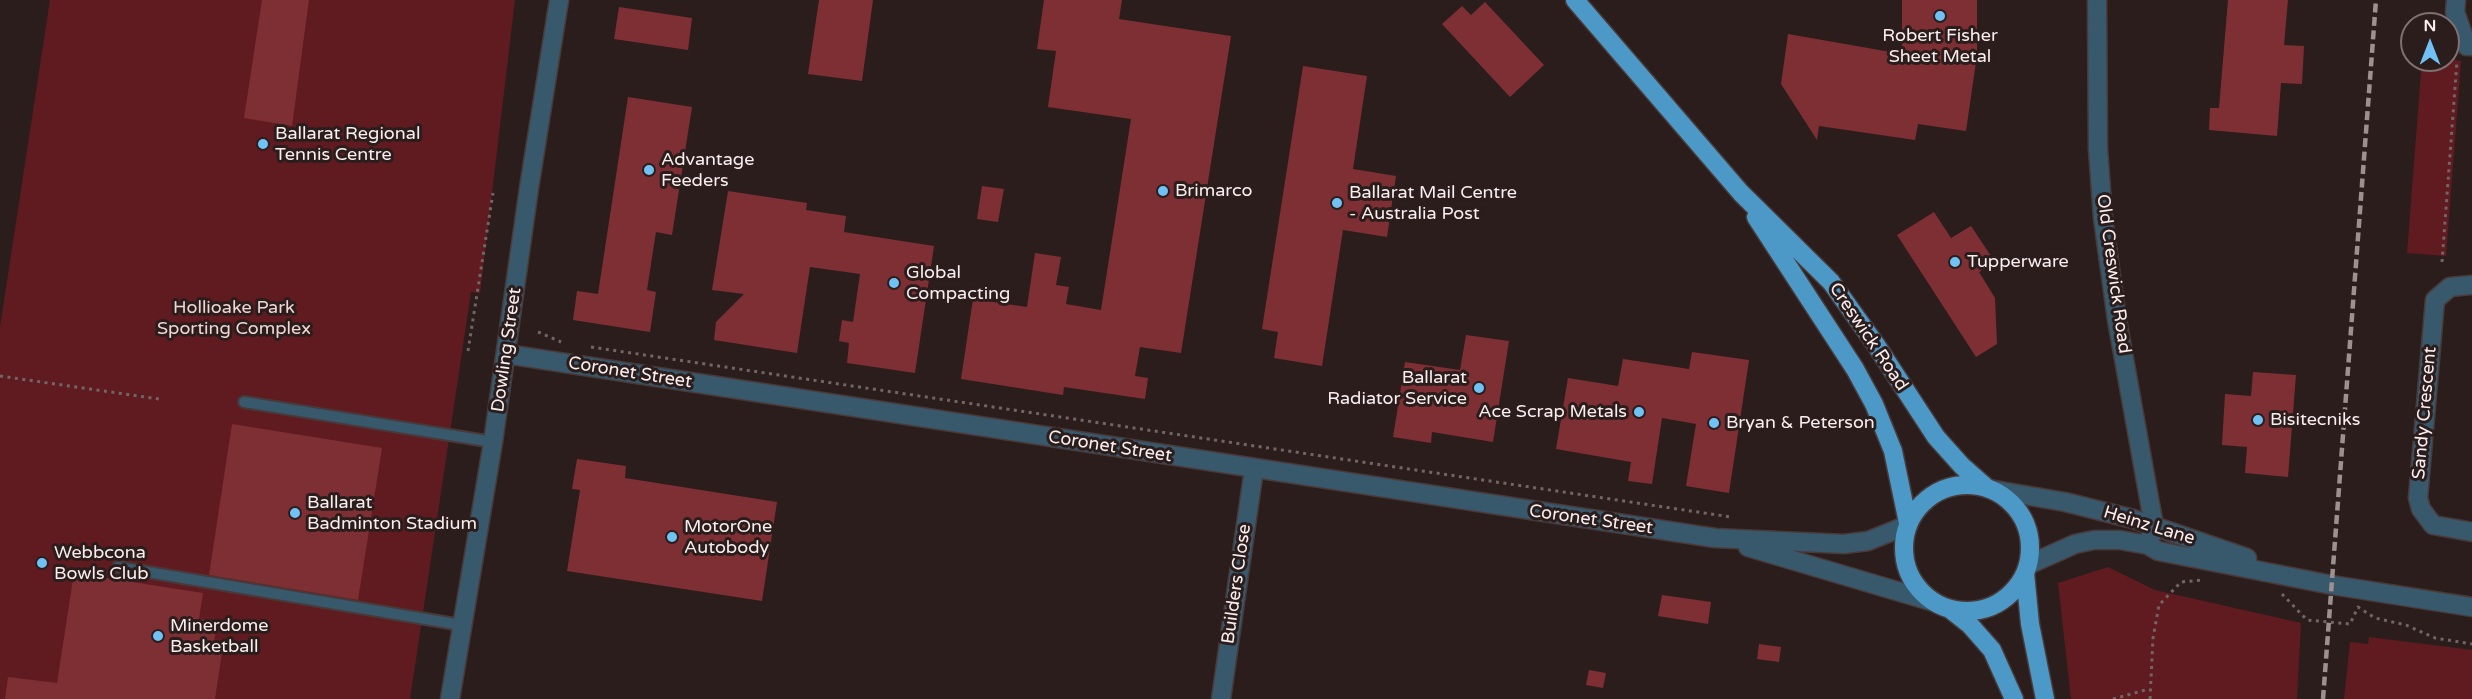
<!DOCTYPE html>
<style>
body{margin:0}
#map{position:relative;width:2472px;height:699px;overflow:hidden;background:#2c1d1d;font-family:"Varela Round",sans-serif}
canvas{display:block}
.north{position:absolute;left:2400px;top:12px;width:60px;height:60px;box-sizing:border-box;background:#2c1d1d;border:2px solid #7e7171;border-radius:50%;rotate:0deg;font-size:16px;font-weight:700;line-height:24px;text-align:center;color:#f9eeee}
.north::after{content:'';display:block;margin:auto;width:21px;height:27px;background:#70c2f4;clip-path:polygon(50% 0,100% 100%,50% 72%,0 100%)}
</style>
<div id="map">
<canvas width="2472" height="699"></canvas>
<div class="north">N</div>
</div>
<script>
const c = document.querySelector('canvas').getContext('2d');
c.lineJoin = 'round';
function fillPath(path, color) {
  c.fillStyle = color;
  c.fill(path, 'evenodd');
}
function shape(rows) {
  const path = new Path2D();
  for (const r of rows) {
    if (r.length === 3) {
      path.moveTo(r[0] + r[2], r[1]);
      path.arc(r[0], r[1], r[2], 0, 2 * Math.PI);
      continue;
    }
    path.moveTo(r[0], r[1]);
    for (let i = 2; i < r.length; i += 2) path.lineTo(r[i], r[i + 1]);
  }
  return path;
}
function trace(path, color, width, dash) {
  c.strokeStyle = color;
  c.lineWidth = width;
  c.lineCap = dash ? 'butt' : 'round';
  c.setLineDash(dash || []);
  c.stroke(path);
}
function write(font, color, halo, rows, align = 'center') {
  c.font = font + ' "Varela Round",sans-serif';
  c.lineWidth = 6;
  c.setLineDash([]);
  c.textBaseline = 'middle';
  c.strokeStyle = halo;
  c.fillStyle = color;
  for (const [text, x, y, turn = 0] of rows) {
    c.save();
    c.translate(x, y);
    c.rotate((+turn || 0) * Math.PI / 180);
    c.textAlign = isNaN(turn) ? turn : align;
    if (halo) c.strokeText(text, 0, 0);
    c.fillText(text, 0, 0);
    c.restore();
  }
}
const green = shape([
 [50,0,515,0,480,293,471,292,410,699,0,699,0,327],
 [2448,59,2461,61,2446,256,2407,253,2422,60],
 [2108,567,2155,590,2301,623,2297,699,2071,699,2058,583],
 [2369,637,2472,650,2472,699,2344,699,2350,642,2368,644]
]);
const building = shape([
 [262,0,309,0,292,126,244,118],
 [819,0,873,0,862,81,808,74],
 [1044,0,1122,0,1119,19,1231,36,1181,353,1140,347,1135,376,1148,378,1145,399,1064,387,1063,395,961,379,973,299,1027,307,1035,253,1061,257,1056,285,1069,287,1066,304,1101,310,1131,119,1048,107,1056,51,1037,49],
 [1902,0,1977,0,1977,55,1966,131,1918,124,1915,140,1819,126,1817,140,1781,84,1788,34,1902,54],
 [2228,0,2288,0,2284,45,2304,46,2302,84,2281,83,2277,136,2209,130,2210,108,2219,108],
 [1485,2,1544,65,1510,97,1442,24,1462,6,1471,15],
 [619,7,692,18,688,50,614,39],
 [1303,66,1367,76,1353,169,1396,176,1387,237,1343,230,1322,366,1274,358,1278,332,1262,329],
 [628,97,692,107,672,235,656,232,647,290,656,292,650,332,573,320,577,291,598,294],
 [982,186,1004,189,998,222,977,219],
 [728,191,807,203,806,210,846,216,844,232,934,246,915,373,847,363,849,343,839,341,842,320,853,322,860,274,810,267,797,353,714,340,716,322,744,294,712,290],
 [1934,212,1951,238,1971,226,1995,262,1979,272,1995,298,1997,344,1976,357,1897,235],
 [1466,335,1509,341,1493,442,1432,432,1431,443,1393,437,1405,362,1460,370],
 [1692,352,1749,360,1729,493,1686,486,1696,424,1662,418,1652,484,1628,481,1631,462,1556,449,1568,378,1618,386,1623,359,1689,369],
 [2253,372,2296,375,2288,477,2245,473,2247,447,2222,445,2225,394,2251,396],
 [232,424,382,448,358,600,209,575],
 [577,459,626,466,625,478,777,502,762,601,567,571,580,490,572,489],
 [74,573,203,593,199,619,217,622,213,650,222,652,215,699,5,699,8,677,57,683],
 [1662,595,1711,602,1708,624,1658,616],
 [1759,644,1781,647,1779,662,1757,659],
 [1589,670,1606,673,1603,688,1586,685]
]);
const path = shape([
 [2442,262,2457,61],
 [538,332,561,342],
 [591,347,1731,517],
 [468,351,493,193],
 [0,376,159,399],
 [2282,594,2307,620,2350,624,2358,607,2375,618,2406,625,2435,638,2472,644],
 [2113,699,2149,689],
 [2150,699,2153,638,2159,605,2181,582,2202,580]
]);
const service = shape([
 [244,402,493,442],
 [118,567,461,625]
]);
const minor = shape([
 [2097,0,2098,149,2103,218,2117,320,2154,526,2148,545],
 [2456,0,2455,12,2467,46,2472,46],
 [2472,285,2450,287,2435,300,2418,498,2421,509,2433,525,2472,532],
 [506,354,1715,538,1844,544,1868,541,1908,525],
 [1748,547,1934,602],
 [1221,699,1254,469]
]);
const tertiary = shape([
 [1989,489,2065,502,2133,519,2247,558],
 [2028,565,2075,544,2094,540,2120,540,2148,545,2158,551,2332,585,2472,607],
 [450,699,493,442,529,188,559,0]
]);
const trunk = shape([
 [1575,0,1741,193,1831,282,1876,345,1936,437,1962,466,1987,488],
 [1756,217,1855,369,1874,404,1893,451,1908,523],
 [1967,548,63],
 [2025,573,2030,624,2045,699],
 [1951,610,1970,625,1992,650,2014,699]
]);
const rail = shape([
 [2323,699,2376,0]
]);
const markers = [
 [1940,16,6,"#70c2f4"],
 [263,144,6,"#70c2f4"],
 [649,170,6,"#70c2f4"],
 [1163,191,6,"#70c2f4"],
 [1337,203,6,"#70c2f4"],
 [1955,262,6,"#70c2f4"],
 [894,283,6,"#70c2f4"],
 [1479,388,6,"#70c2f4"],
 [1639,412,6,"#70c2f4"],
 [2258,420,6,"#70c2f4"],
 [1714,423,6,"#70c2f4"],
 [295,513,6,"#70c2f4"],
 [672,537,6,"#70c2f4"],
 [42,563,6,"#70c2f4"],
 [158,636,6,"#70c2f4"]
];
const poiNames = [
 ["Robert Fisher",1940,36,"center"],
 ["Sheet Metal",1940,57,"center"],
 ["Ballarat Regional",275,134],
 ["Tennis Centre",275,155],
 ["Advantage",661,160],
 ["Feeders",661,181],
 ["Brimarco",1175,191],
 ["Ballarat Mail Centre",1349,193],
 ["- Australia Post",1349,214],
 ["Tupperware",1967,262],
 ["Global",906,273],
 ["Compacting",906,294],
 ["Ballarat",1467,378,"right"],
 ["Radiator Service",1467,399,"right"],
 ["Ace Scrap Metals",1627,412,"right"],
 ["Bisitecniks",2270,420],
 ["Bryan & Peterson",1726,423],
 ["Ballarat",307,503],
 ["Badminton Stadium",307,524],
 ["MotorOne",684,527],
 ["Autobody",684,548],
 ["Webbcona",54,553],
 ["Bowls Club",54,574],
 ["Minerdome",170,626],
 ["Basketball",170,647]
];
const streetNames = [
 ["Old Creswick Road",2113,274,82],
 ["Creswick Road",1868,337,56],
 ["Dowling Street",507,350,-82],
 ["Coronet Street",630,373,9],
 ["Sandy Crescent",2425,413,-85],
 ["Coronet Street",1110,447,9],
 ["Coronet Street",1591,520,8],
 ["Heinz Lane",2149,526,17],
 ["Builders Close",1237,584,-82]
];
const parkNames = [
 ["Hollioake Park",234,308],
 ["Sporting Complex",234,329]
];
fillPath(green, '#601b20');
fillPath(building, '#7e2f33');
trace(service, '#493a3a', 14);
trace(minor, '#493a3a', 21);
trace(tertiary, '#493a3a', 21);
trace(trunk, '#493a3a', 21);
trace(path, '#726565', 3, [3, 4.5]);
trace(service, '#38586c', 10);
trace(minor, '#38586c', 18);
trace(tertiary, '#38586c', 18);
trace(trunk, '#4c98c6', 18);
trace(rail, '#9d9090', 4.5, [9, 4.5]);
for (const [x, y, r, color] of markers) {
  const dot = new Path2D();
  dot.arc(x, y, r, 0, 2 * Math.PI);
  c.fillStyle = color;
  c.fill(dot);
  trace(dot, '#2c1d1d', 2);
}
write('18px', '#f9eeee', '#2c1d1d', poiNames, 'left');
write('18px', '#f9eeee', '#2c1d1d', streetNames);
write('18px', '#efd6d5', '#2c1d1d', parkNames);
</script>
